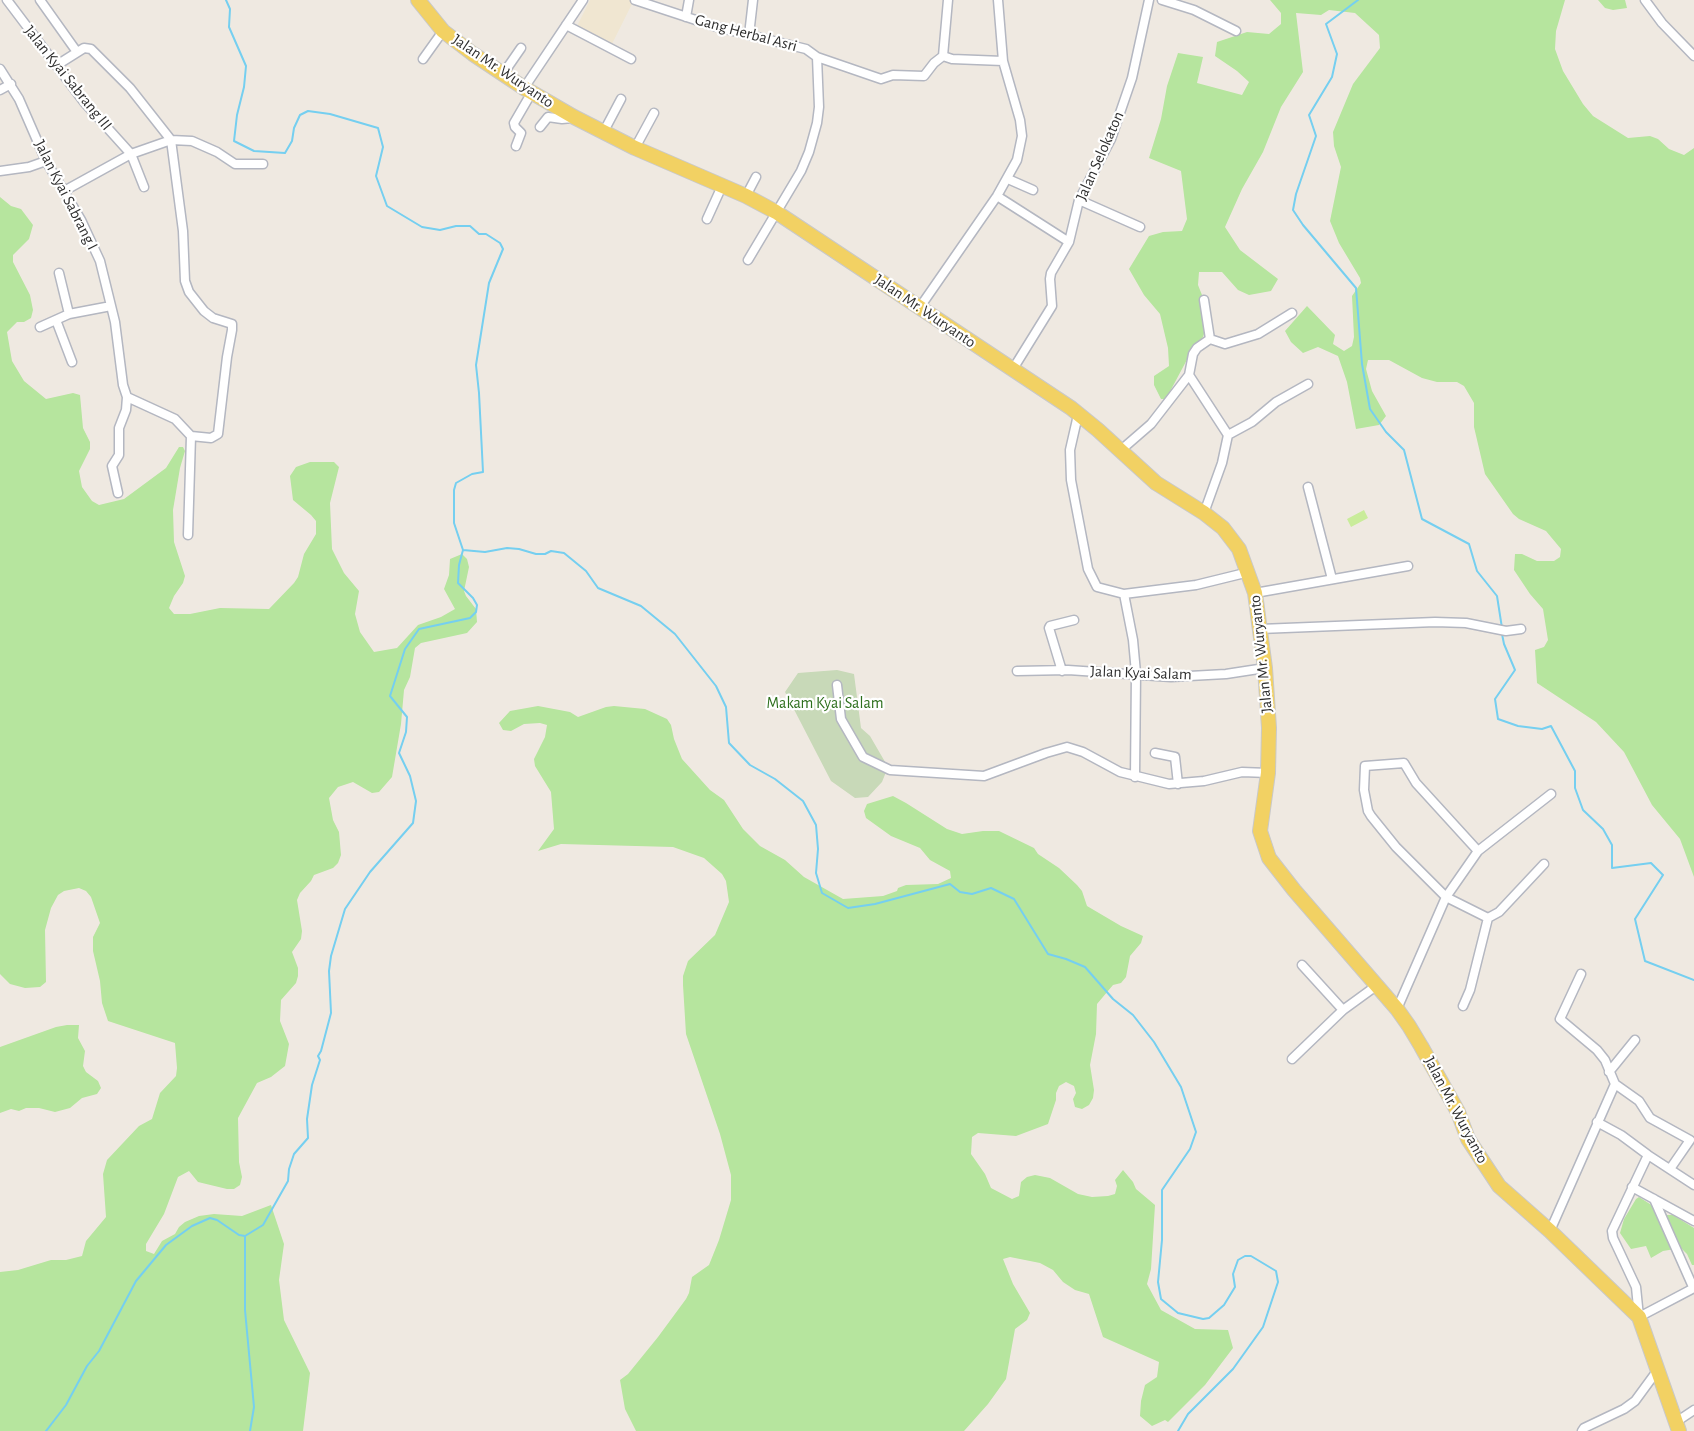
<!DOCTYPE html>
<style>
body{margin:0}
canvas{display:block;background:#efe9e1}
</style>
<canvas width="1694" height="1431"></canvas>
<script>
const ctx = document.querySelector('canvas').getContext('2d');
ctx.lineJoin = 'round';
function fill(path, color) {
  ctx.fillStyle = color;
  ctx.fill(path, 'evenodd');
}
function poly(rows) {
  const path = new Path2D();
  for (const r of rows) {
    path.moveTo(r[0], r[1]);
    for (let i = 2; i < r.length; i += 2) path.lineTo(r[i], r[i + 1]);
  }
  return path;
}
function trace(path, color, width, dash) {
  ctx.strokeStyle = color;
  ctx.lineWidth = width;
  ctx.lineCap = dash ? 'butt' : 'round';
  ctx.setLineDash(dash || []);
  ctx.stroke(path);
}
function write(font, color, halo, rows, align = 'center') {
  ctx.font = font + ' "Alegreya Sans",sans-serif';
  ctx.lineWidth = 4.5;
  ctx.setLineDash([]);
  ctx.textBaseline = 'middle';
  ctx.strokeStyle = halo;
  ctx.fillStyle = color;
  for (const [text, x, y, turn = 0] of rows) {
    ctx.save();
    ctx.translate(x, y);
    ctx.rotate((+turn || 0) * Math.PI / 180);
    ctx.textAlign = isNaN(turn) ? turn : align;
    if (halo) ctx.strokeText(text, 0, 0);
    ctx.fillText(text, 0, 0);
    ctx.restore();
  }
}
const education = poly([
 [590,0,630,0,633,2,612,44,577,26]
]);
const green = poly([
 [1270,0,1565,0,1556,31,1555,49,1563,71,1583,104,1593,116,1628,138,1650,136,1658,139,1669,149,1684,155,1694,148,1694,877,1680,839,1652,805,1624,752,1596,722,1537,683,1535,650,1544,647,1548,640,1543,609,1530,594,1514,570,1515,554,1522,554,1537,561,1554,561,1560,557,1561,549,1546,531,1519,519,1513,514,1485,474,1474,427,1474,403,1464,386,1457,382,1437,382,1422,378,1389,360,1368,360,1366,369,1372,391,1386,416,1379,425,1356,429,1347,382,1338,356,1318,347,1303,353,1291,342,1285,331,1307,306,1335,335,1333,344,1344,351,1352,346,1354,337,1352,296,1361,283,1360,278,1339,243,1330,221,1341,167,1334,146,1333,132,1353,84,1380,48,1379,35,1355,13,1329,10,1321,15,1296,13,1303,72,1281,107,1263,152,1242,189,1225,227,1240,250,1278,279,1271,291,1249,295,1238,290,1222,272,1199,272,1198,285,1210,315,1203,337,1190,354,1166,399,1161,399,1154,385,1154,376,1169,366,1168,348,1160,314,1144,295,1129,269,1149,236,1163,232,1182,231,1187,219,1181,171,1149,158,1161,119,1167,86,1178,53,1203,57,1197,83,1242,95,1249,82,1237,71,1215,56,1217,42,1247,32,1269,34,1281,24,1281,13],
 [1598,0,1625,0,1627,8,1613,10,1605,8],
 [0,197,11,206,21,209,33,225,29,239,13,255,13,262,30,295,33,310,31,318,24,322,17,322,7,332,12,361,24,381,46,399,73,393,80,395,83,428,90,442,90,449,79,471,82,487,92,501,99,505,124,499,166,468,179,447,183,447,185,451,180,468,173,510,174,542,185,576,183,583,174,596,169,608,174,614,190,614,220,608,269,609,294,583,298,577,304,554,316,534,316,521,311,515,293,500,290,476,296,467,310,462,334,462,339,467,330,503,332,549,344,573,359,591,355,614,360,632,374,652,397,648,418,625,441,617,455,609,444,589,449,575,450,559,462,554,467,559,469,567,464,591,466,596,476,609,477,622,467,633,421,643,415,648,410,677,404,690,401,724,392,777,379,792,372,793,353,782,338,787,329,798,333,820,339,832,341,855,338,863,333,868,314,875,311,881,300,893,297,900,302,931,301,939,292,952,298,968,298,976,296,983,281,1000,280,1021,289,1044,285,1066,271,1077,257,1083,238,1118,239,1162,242,1177,240,1185,234,1189,227,1189,198,1182,189,1171,178,1177,164,1214,146,1244,146,1251,154,1254,162,1241,175,1234,179,1227,185,1222,199,1216,214,1214,242,1216,271,1205,284,1244,279,1280,284,1320,310,1373,303,1431,0,1431,0,1272,18,1270,51,1260,66,1260,82,1256,86,1241,106,1217,103,1174,107,1160,139,1126,152,1119,160,1093,176,1076,177,1068,175,1043,108,1021,102,1003,100,981,93,951,93,937,100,923,91,897,86,891,79,888,64,891,58,895,51,908,45,930,46,982,40,987,25,988,10,984,0,974],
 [538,706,570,712,578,717,606,707,614,706,645,709,667,719,671,725,674,739,682,759,710,790,724,800,743,829,760,846,785,860,804,877,843,899,883,896,897,891,898,888,906,885,938,884,951,878,950,871,930,860,920,848,891,836,866,818,864,811,867,804,893,796,906,803,947,829,962,834,983,831,999,831,1034,848,1038,854,1059,868,1077,885,1082,891,1087,906,1121,926,1143,936,1141,943,1130,956,1126,977,1121,983,1113,985,1097,1004,1096,1034,1090,1065,1094,1090,1093,1098,1089,1105,1082,1109,1075,1107,1073,1099,1076,1093,1074,1086,1066,1082,1059,1086,1056,1093,1056,1100,1048,1124,1016,1136,978,1133,972,1137,971,1154,985,1174,991,1188,1012,1199,1019,1196,1021,1182,1027,1177,1035,1175,1050,1178,1078,1194,1092,1197,1108,1196,1115,1194,1117,1186,1115,1180,1123,1170,1133,1182,1136,1189,1155,1205,1151,1269,1147,1284,1161,1310,1195,1329,1228,1330,1233,1348,1205,1385,1168,1422,1165,1420,1152,1426,1140,1416,1141,1401,1145,1385,1157,1377,1159,1362,1103,1337,1089,1294,1075,1290,1063,1282,1053,1270,1040,1263,1010,1257,1003,1259,1013,1284,1030,1313,1027,1320,1015,1329,1006,1379,988,1404,964,1431,636,1431,625,1409,620,1380,628,1374,658,1337,686,1299,689,1293,692,1277,709,1265,719,1240,731,1200,731,1175,720,1134,686,1034,683,985,683,976,688,961,715,935,729,902,726,881,722,874,704,858,673,847,561,844,538,851,554,829,551,792,535,766,534,759,545,737,547,725,540,723,524,724,511,731,503,730,499,723,510,711],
 [67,1025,79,1025,78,1038,85,1051,83,1066,86,1072,98,1081,101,1088,97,1094,82,1098,70,1108,55,1112,39,1108,26,1108,19,1111,11,1109,0,1113,0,1047,56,1027],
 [1639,1197,1667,1215,1673,1215,1694,1228,1694,1265,1692,1265,1687,1254,1681,1248,1663,1251,1651,1258,1646,1246,1631,1249,1620,1233,1624,1219,1636,1199]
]);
const cemetery = poly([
 [837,670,854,674,861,728,870,736,888,767,882,782,868,797,855,798,831,781,785,692,798,673]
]);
const pitch = poly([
 [1364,510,1368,518,1351,527,1347,519]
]);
const stream = poly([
 [226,0,230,9,229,27,246,66,244,87,237,115,234,141,254,151,285,153,292,141,294,128,300,115,308,111,330,114,378,128,383,147,376,176,387,206,422,227,440,230,456,226,470,226,479,234,486,234,500,243,503,249,489,283,476,365,479,393,483,472,472,474,456,483,454,490,454,523,463,550,485,552,507,548,519,549,536,554,545,554,551,551,564,553,586,571,598,588,641,606,675,634,716,686,726,707,729,743,750,765,775,779,803,801,816,825,818,849,816,873,822,893,848,908,875,904,950,884,960,892,972,894,991,888,1014,899,1048,954,1066,959,1085,967,1113,999,1133,1015,1154,1042,1181,1087,1196,1132,1190,1149,1162,1190,1162,1240,1158,1282,1161,1299,1178,1313,1203,1319,1209,1318,1224,1305,1235,1287,1233,1274,1238,1260,1245,1256,1251,1256,1276,1271,1278,1282,1263,1327,1233,1369,1188,1414,1178,1431],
 [1358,0,1326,24,1337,54,1332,77,1309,115,1316,136,1296,194,1293,210,1303,225,1356,288,1362,364,1370,409,1386,432,1404,450,1422,519,1469,544,1477,571,1497,596,1502,628],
 [1502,634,1504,644,1515,670,1495,699,1498,719,1518,726,1542,729,1551,726,1575,771,1575,788,1583,810,1603,829,1612,845,1612,868,1651,863,1663,875,1635,919,1645,961,1694,980],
 [245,1236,263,1225,288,1181,289,1169,294,1154,308,1138,307,1119,312,1085,320,1060,318,1056,321,1051,331,1013,329,971,331,956,345,909,370,872,413,823,416,801,410,776,399,753,406,732,407,717,390,696,405,649,419,629,470,618,476,612,477,605,473,598,458,583,459,565,463,550],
 [245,1236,245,1310,254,1407,250,1431],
 [46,1431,66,1405,87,1366,99,1351,136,1281,166,1245,192,1226,210,1218,217,1220,239,1235,245,1236]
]);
const street = poly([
 [7,0,84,102,131,154,144,187],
 [40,0,77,52],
 [635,0,717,27,806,49,817,57,819,107,817,123,809,152,801,171,748,260],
 [948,0,943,56,952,59,1003,61],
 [1162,0,1194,10,1236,31],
 [1645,0,1662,23,1694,56],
 [686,17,689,0],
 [566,25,631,59],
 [749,35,753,0],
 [817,57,881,79,893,75,924,76,934,63,943,56],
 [423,59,443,31],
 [57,65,84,48,91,49,130,88,171,140],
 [0,69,19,99,46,161,81,220,100,261,115,322,123,385,127,397,126,410,119,428,119,455,112,466,118,493],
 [503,74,521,48],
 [524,88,583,0],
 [0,90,11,84],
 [540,127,548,117,562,119,573,118],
 [603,133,621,99],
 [171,140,183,231,185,281,189,292,204,311,213,318,232,324,232,330,227,357,218,434,211,438,191,436],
 [516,146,521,133,515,127,514,123,532,92],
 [635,148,654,113],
 [0,171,29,167,46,161],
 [1008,179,1033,190],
 [64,191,131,154,171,140,192,141,217,152,235,164,263,164],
 [746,196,756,177],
 [997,196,1069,242],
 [1079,200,1140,227],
 [707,219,722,186],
 [59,273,69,314],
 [1204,300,1210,339,1197,348,1193,354,1189,375,1228,435,1222,463,1204,513],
 [920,307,997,196,1017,160,1022,136,1020,120,1003,61,998,0],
 [56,320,72,362],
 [40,327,69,314,111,306],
 [1210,339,1225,344,1258,334,1292,313],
 [1013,369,1052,306,1050,279,1051,273,1069,242,1079,200,1111,139,1132,78,1149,0],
 [127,397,175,419,191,436,188,535],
 [1078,415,1070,450,1071,480,1088,569,1097,587,1124,594,1133,640,1136,673,1135,777],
 [1228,435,1252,422,1276,402,1308,384],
 [1121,450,1151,424,1189,375],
 [1308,487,1332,579],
 [1255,593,1408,566],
 [1124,594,1196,585,1249,572],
 [1260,629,1435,622,1466,623,1506,631,1521,629],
 [1017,671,1068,670,1171,677,1226,674,1265,668],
 [1062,671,1049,628,1050,626,1074,620],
 [837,685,841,719,863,757,890,770,984,776,1046,753,1067,747,1083,752,1120,772,1169,784,1204,781,1242,772,1268,773],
 [1155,753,1175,757,1178,784],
 [1478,851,1416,783,1404,763,1365,766,1364,790,1368,811,1371,816,1396,847,1446,897,1488,918],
 [1302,965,1343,1010],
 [1463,1006,1470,990,1488,918,1499,912,1544,864],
 [1397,1009,1446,897,1478,851,1551,794],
 [1292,1059,1343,1010,1376,986],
 [1609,1072,1635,1040],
 [1615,1084,1639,1101,1650,1118,1690,1140,1670,1169],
 [1597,1122,1621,1135,1648,1155,1694,1185],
 [1648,1155,1612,1231,1613,1238,1636,1287,1639,1317,1692,1289,1693,1287,1654,1199],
 [1632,1187,1694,1221],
 [1550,1231,1615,1084,1605,1060,1597,1050,1560,1019,1581,974],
 [1676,1422,1694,1410],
 [1582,1431,1584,1428,1624,1409,1635,1401,1657,1371]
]);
const primary = poly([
 [418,0,443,31,473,54,524,88,574,117,635,148,746,196,776,212,1071,408,1098,430,1156,483,1204,513,1223,528,1239,549,1255,593,1265,668,1269,728,1268,773,1260,831,1269,858,1294,890,1397,1009,1409,1026,1421,1046,1458,1112,1468,1139,1499,1186,1550,1231,1639,1317,1679,1431]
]);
const streetNames = [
 ["Gang Herbal Asri",746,33,15],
 ["Jalan Mr. Wuryanto",503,71,34],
 ["Jalan Kyai Sabrang III",68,78,51],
 ["Jalan Selokaton",1100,156,-66],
 ["Jalan Kyai Sabrang I",66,195,63],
 ["Jalan Mr. Wuryanto",925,311,34],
 ["Jalan Mr. Wuryanto",1261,654,-96],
 ["Jalan Kyai Salam",1141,673,2],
 ["Jalan Mr. Wuryanto",1456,1110,62]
];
const parkNames = [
 ["Makam Kyai Salam",825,703]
];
fill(education, '#f0e6d1');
fill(green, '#b6e59e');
fill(cemetery, '#c8d9b8');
fill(pitch, '#c9ec9a');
trace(stream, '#75cff0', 2);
trace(street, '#b4b7c1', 11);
trace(primary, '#c9c9c9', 16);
trace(street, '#fff', 8);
trace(primary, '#f2d163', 14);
write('16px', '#2e2e2e', '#fff', streetNames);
write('16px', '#2c6e1b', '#fff', parkNames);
</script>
